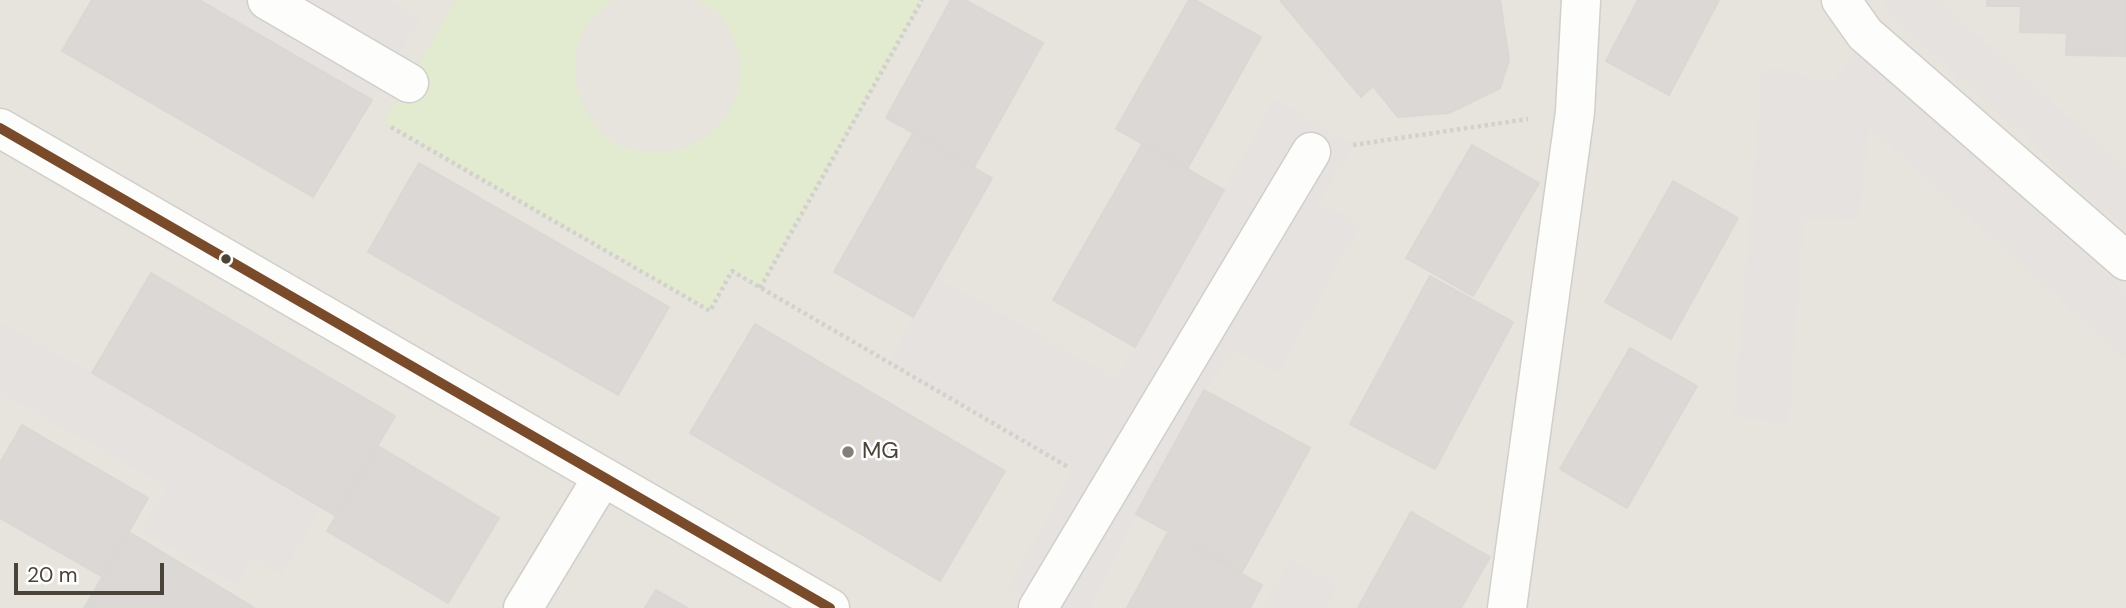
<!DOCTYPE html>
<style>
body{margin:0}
#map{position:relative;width:2126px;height:608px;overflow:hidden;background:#f3f1ee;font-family:"DM Sans",sans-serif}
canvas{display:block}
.scale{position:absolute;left:14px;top:563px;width:150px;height:32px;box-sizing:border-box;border:4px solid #49433a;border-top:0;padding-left:9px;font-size:21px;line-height:24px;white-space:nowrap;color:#49433a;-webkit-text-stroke:5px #fff;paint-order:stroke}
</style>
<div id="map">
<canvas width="2126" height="608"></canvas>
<div class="scale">20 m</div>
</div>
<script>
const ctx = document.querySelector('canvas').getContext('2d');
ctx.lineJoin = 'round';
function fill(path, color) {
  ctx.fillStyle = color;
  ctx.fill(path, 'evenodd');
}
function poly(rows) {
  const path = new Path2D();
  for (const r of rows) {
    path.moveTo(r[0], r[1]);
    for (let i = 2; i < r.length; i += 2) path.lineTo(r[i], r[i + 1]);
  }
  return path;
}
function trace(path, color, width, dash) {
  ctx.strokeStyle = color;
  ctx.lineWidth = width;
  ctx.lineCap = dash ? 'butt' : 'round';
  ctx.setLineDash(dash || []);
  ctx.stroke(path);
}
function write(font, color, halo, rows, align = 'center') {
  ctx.font = font + ' "DM Sans",sans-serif';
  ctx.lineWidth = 5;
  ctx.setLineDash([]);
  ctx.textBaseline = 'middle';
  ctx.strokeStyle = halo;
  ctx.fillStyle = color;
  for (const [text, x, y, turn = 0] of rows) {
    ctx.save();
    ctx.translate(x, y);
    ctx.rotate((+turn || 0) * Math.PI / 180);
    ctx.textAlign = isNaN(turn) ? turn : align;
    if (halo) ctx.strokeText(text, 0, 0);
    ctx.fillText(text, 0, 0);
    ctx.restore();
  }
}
const residential = poly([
 [0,0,2126,0,2126,608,0,608]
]);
const green = poly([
 [456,0,612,0,593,17,581,35,575,58,575,83,583,106,596,127,614,144,638,151,662,153,686,148,709,135,726,116,736,97,740,78,739,56,732,34,719,13,697,0,922,0,760,288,732,271,710,311,384,123]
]);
const parking = poly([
 [199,0,387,0,419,18,372,100],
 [1889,0,1938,0,2126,169,2126,227,1883,8],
 [1857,52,2126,294,2126,358,1869,127,1858,221,1804,218,1788,424,1734,416,1763,65,1832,84],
 [1275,100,1353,143,1320,202,1360,225,1277,373,1234,350,1204,390,1136,514,1089,608,1046,608,1009,588,1073,470,889,362,936,277,1117,379],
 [0,322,322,503,282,574,252,556,236,585,142,531,167,487,0,392],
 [1290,560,1338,587,1326,608,1264,608]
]);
const building = poly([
 [92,0,199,0,372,100,313,197,62,51,92,0],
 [951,0,965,0,1043,43,974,167,886,118,951,0],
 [1189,0,1195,0,1261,37,1187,169,1116,129,1189,0],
 [1280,0,1500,0,1509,60,1500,88,1449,113,1398,117,1373,86,1361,97,1280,0],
 [1638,0,1719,0,1669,95,1606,61,1638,0],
 [1987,0,2126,0,2126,56,2066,55,2067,33,2020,32,2021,6,1987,6,1987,0],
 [913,133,992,178,913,317,834,272,913,133],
 [1143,143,1224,190,1135,347,1053,300,1143,143],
 [1472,145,1539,183,1473,296,1406,258,1472,145],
 [419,163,669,307,618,395,368,252,419,163],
 [1673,181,1738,218,1671,339,1605,302,1673,181],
 [151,273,395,416,336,516,92,373,151,273],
 [1430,276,1513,322,1435,469,1350,424,1430,276],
 [755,324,1005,471,940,581,690,433,755,324],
 [1630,348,1697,386,1627,508,1560,469,1630,348],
 [1204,390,1310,448,1242,572,1136,514,1204,390],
 [22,425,148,498,103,577,0,518,0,463,22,425],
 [378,446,499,518,448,603,327,531,378,446],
 [1411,512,1490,557,1461,608,1358,608,1411,512],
 [129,532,253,607,253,608,84,608,129,532],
 [1167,534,1262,585,1250,608,1127,608,1167,534],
 [656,590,688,608,645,608,656,590]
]);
const path = poly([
 [391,127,710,311,732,271,1068,467],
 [1353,145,1528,119],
 [760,288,922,0]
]);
const minor = poly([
 [267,0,409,83],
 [1841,0,1865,34,2126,261],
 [0,128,830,608],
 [523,608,602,478],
 [1038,608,1311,152],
 [1507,608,1575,112,1581,0]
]);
const bus1 = poly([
 [0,128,830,608]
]);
const markers = [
 [226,259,6,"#49433a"],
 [848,452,7,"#848079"]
];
const poiNames = [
 ["MG",862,452]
];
fill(residential, '#e7e3dd');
fill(green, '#e2ebd0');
fill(parking, '#e5e2df');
fill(building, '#dbd8d5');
trace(building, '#dbd8d4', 2);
trace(minor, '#d1cfcc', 41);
trace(path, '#d3d1cc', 4.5, [3.5, 3.5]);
trace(minor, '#fdfdfc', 38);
trace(bus1, '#7a4b2a', 10);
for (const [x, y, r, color] of markers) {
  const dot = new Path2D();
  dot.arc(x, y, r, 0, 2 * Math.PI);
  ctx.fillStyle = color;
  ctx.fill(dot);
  trace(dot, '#fff', 2.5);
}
write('23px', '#49433a', '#fff', poiNames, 'left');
</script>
